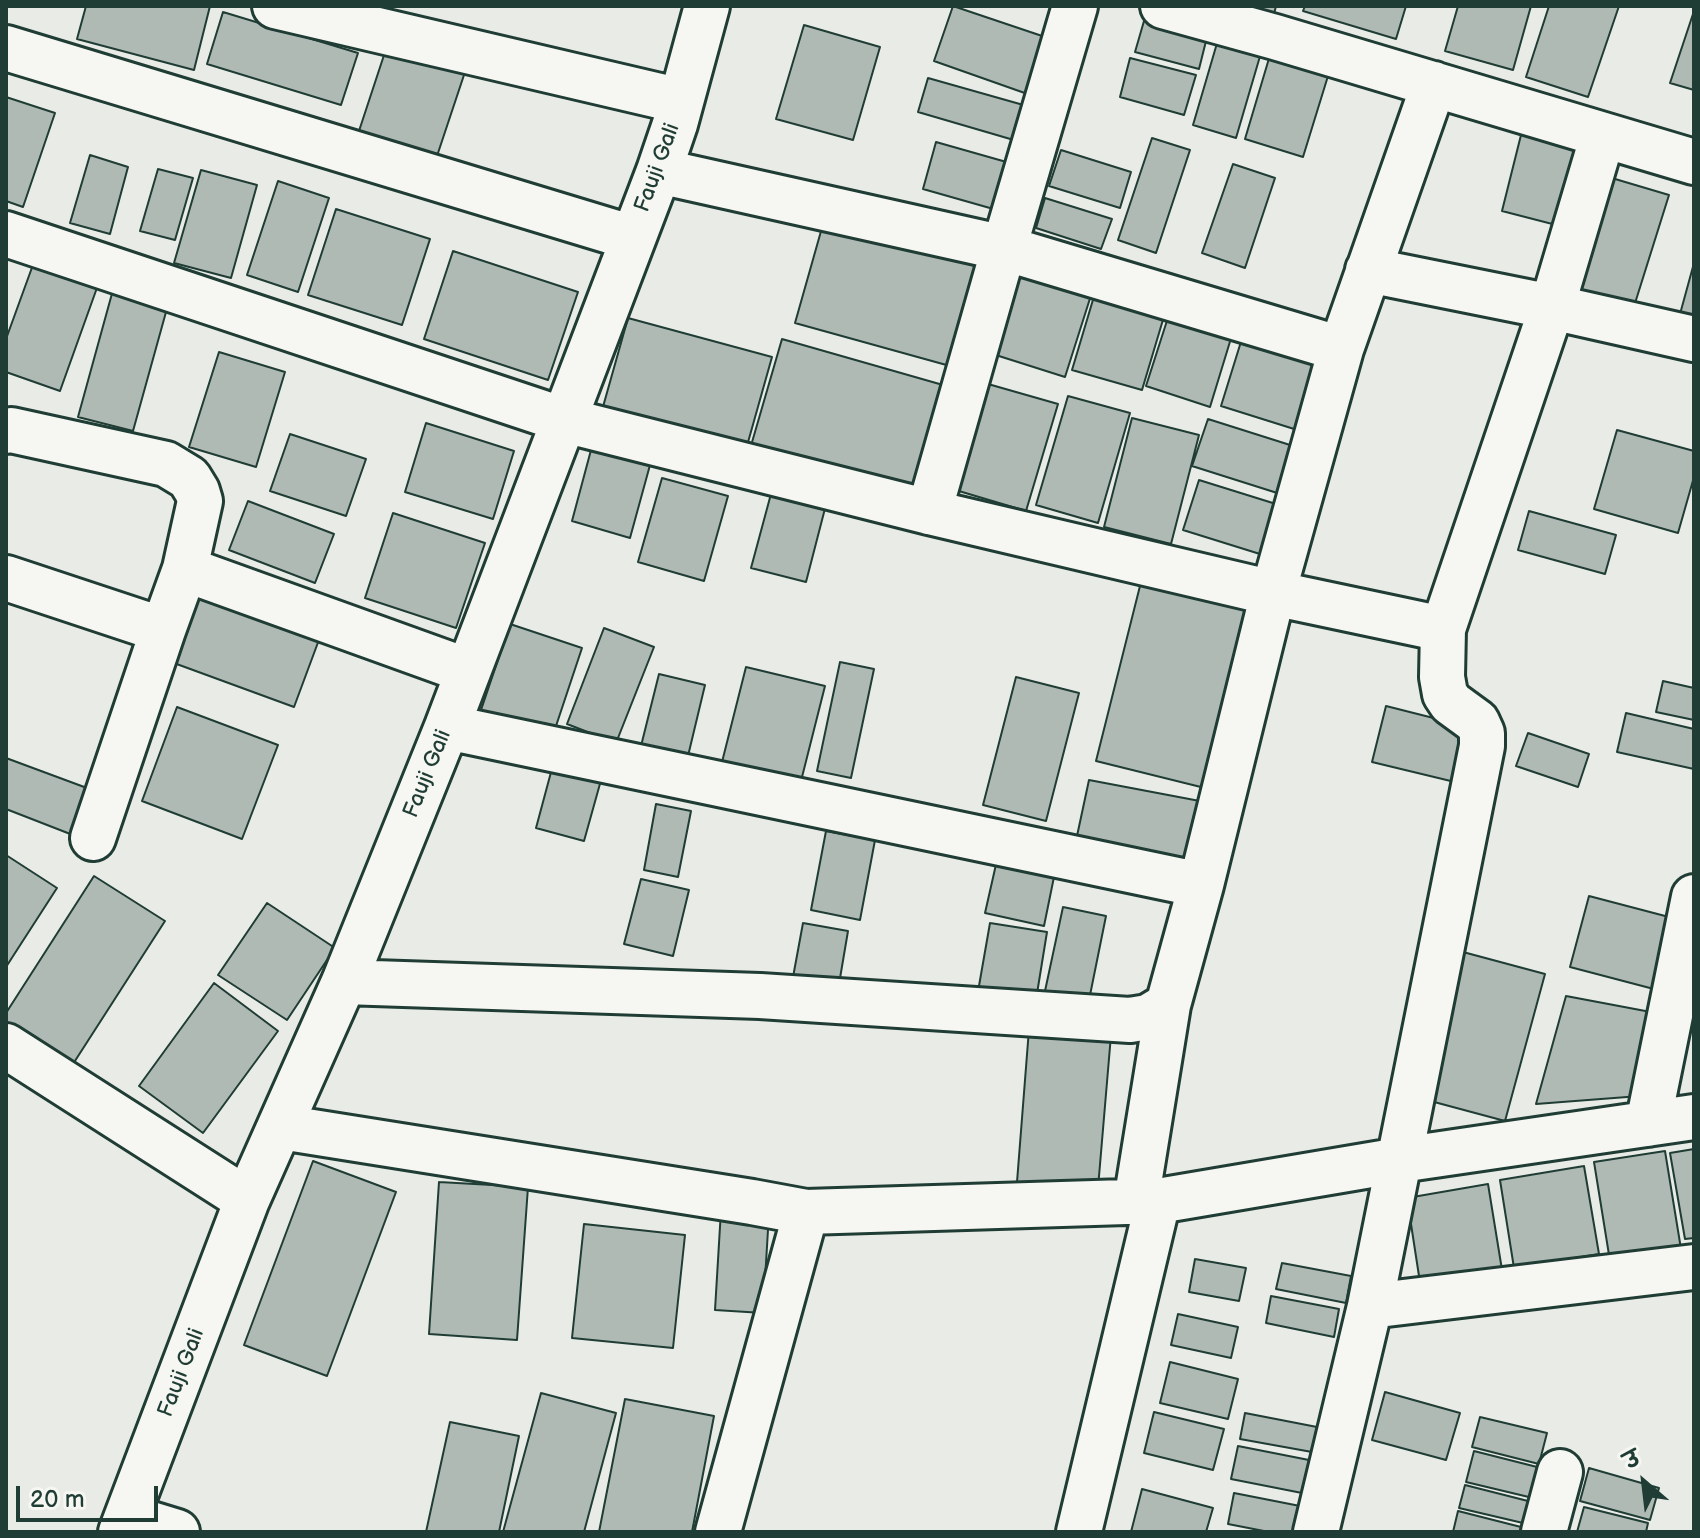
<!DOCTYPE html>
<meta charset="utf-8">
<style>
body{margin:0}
#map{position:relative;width:1700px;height:1538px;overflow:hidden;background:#e9ebe7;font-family:"Balsamiq Sans","Playpen Sans Deva",sans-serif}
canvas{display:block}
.frame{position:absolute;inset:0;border:8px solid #1f3d34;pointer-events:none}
.north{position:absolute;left:1604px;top:1442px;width:80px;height:80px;-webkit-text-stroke:6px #f6f6f2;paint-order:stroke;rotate:332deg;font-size:22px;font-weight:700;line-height:32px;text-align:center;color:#1f3d34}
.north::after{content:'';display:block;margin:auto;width:28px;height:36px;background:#1f3d34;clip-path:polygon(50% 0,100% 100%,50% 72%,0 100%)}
.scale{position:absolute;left:16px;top:1486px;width:142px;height:36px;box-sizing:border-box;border:4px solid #1f3d34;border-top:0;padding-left:10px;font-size:24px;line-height:28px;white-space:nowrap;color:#1f3d34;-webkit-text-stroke:6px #f6f6f2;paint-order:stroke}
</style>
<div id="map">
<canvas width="1700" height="1538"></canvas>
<div class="frame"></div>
<div class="north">उ</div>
<div class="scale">20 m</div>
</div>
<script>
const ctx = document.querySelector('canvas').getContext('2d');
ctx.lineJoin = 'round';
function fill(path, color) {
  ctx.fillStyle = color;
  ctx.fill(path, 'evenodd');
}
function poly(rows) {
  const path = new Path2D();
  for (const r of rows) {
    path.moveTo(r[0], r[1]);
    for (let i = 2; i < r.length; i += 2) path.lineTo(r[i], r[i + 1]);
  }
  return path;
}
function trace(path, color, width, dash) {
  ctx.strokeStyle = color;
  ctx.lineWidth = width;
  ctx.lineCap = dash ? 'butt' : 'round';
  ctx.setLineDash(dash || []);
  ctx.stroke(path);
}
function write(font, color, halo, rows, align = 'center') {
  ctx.font = font + ' "Balsamiq Sans",sans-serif';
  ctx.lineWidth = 8;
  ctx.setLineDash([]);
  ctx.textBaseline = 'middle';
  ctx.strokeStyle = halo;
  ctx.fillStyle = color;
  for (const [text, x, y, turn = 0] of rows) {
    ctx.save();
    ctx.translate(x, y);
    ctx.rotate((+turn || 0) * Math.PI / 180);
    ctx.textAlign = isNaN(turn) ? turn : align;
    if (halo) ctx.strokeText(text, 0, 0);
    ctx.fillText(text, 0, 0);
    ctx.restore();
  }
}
const building = poly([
 [86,6,210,6,194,70,77,39,86,6],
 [953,6,1057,41,1036,97,934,61,953,6],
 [1243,6,1276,6,1274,14,1243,6],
 [1305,6,1406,6,1396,39,1303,11,1305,6],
 [1458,6,1531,6,1513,70,1445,51,1458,6],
 [1549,6,1619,6,1588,97,1526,77,1549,6],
 [1694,11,1694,90,1670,83,1694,11],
 [223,12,358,53,341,105,207,64,223,12],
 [1144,21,1207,37,1199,69,1135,52,1144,21],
 [804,25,880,47,853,140,776,119,804,25],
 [1220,33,1263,46,1236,138,1193,125,1220,33],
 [1273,45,1332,63,1303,157,1245,139,1273,45],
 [387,46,465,72,436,159,358,134,387,46],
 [1130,58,1196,75,1184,115,1120,97,1130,58],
 [928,78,1034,108,1024,143,918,112,928,78],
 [6,97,55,113,23,207,6,201,6,97],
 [1524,123,1587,138,1564,227,1502,211,1524,123],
 [1152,138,1190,150,1156,253,1118,240,1152,138],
 [936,142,1024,167,1011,214,923,189,936,142],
 [1061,150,1131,172,1120,208,1049,186,1061,150],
 [90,155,128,167,110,234,70,223,90,155],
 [1233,164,1275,178,1245,268,1202,253,1233,164],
 [158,169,193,178,175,240,140,231,158,169],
 [201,170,257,185,231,278,174,263,201,170],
 [1605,176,1669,195,1631,316,1567,296,1605,176],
 [278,181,329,198,298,292,247,275,278,181],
 [1045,198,1112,219,1101,249,1036,228,1045,198],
 [336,209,430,239,402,325,308,295,336,209],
 [825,217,980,259,950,366,795,323,825,217],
 [453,251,578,292,548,380,424,339,453,251],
 [34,262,98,285,60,391,6,372,6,339,34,262],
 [1008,262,1093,289,1065,377,980,350,1008,262],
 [1694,263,1694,330,1677,325,1694,263],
 [116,279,171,294,133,431,78,417,116,279],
 [1098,283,1168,303,1142,390,1072,370,1098,283],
 [1173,302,1236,322,1210,407,1146,386,1173,302],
 [628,318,772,357,743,460,599,421,628,318],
 [1244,332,1334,360,1310,434,1221,406,1244,332],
 [782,339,943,385,910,502,748,456,782,339],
 [219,352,285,372,256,467,189,447,219,352],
 [974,380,1058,404,1026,511,942,486,974,380],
 [1068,396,1130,413,1098,523,1036,505,1068,396],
 [1132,418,1199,435,1171,544,1104,527,1132,418],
 [1208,419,1309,451,1293,498,1192,466,1208,419],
 [426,423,514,451,493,519,405,492,426,423],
 [1617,430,1694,451,1694,477,1678,533,1594,509,1617,430],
 [290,434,366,459,346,516,270,491,290,434],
 [591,450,650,465,630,538,572,521,591,450],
 [662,478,728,496,704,581,638,562,662,478],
 [775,479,829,493,806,582,751,568,775,479],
 [1199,480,1292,509,1276,559,1183,530,1199,480],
 [248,501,334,534,315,583,229,550,248,501],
 [1529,511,1616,535,1605,574,1518,550,1529,511],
 [393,513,485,543,456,628,365,598,393,513],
 [1143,574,1268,604,1221,792,1096,761,1143,574],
 [191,582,323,629,294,707,163,659,191,582],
 [510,624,582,648,551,741,479,716,510,624],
 [604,628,654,647,616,743,567,724,604,628],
 [840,662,874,669,851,778,817,771,840,662],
 [746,667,825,686,800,785,721,766,746,667],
 [659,674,705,685,688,756,641,746,659,674],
 [1016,677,1079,693,1046,821,983,805,1016,677],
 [1663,681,1694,688,1694,720,1656,712,1663,681],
 [1386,706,1473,728,1459,783,1372,762,1386,706],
 [177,707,278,745,242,839,142,801,177,707],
 [1626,713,1694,729,1694,769,1617,752,1626,713],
 [1528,733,1589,754,1578,787,1516,766,1528,733],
 [6,758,95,791,78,837,6,809,6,758],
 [554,761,603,773,584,841,536,828,554,761],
 [1089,780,1205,802,1190,873,1074,850,1089,780],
 [656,804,691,811,678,877,644,870,656,804],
 [826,831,875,840,860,920,811,910,826,831],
 [6,855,57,888,6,967,6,855],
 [997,860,1055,872,1044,926,985,913,997,860],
 [94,876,165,921,73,1064,6,1021,6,1013,94,876],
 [641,879,689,890,673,956,624,944,641,879],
 [1589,896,1688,922,1669,993,1570,967,1589,896],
 [267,903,335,948,287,1020,218,975,267,903],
 [1063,907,1106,916,1086,1015,1042,1005,1063,907],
 [803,923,848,931,837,996,791,988,803,923],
 [990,923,1047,932,1034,1012,976,1003,990,923],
 [1463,952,1545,974,1505,1121,1423,1099,1463,952],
 [214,983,278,1031,203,1133,139,1086,214,983],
 [1566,996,1656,1013,1640,1096,1536,1104,1566,996],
 [1029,1029,1111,1035,1098,1188,1017,1182,1029,1029],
 [1694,1149,1694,1238,1685,1239,1670,1153,1694,1149],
 [1665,1151,1681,1249,1610,1261,1594,1162,1665,1151],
 [313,1161,396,1192,327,1376,244,1345,313,1161],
 [1584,1166,1599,1254,1514,1268,1500,1180,1584,1166],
 [439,1182,528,1187,517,1340,429,1334,439,1182],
 [1488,1184,1503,1276,1421,1289,1407,1198,1488,1184],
 [721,1210,769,1213,763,1313,715,1310,721,1210],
 [584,1224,685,1235,673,1348,572,1338,584,1224],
 [1195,1259,1246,1268,1239,1301,1189,1292,1195,1259],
 [1282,1263,1351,1276,1346,1303,1276,1289,1282,1263],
 [1271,1296,1339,1309,1334,1337,1266,1323,1271,1296],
 [1178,1314,1238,1327,1231,1358,1171,1345,1178,1314],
 [1170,1362,1238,1379,1228,1419,1160,1403,1170,1362],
 [1385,1392,1460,1413,1446,1460,1372,1440,1385,1392],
 [541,1393,616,1413,584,1532,503,1532,541,1393],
 [625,1399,714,1416,692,1532,599,1532,625,1399],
 [1154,1412,1224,1429,1213,1470,1144,1453,1154,1412],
 [1245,1413,1317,1427,1312,1452,1240,1439,1245,1413],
 [1480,1417,1547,1433,1539,1464,1472,1447,1480,1417],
 [450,1422,519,1436,499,1532,426,1532,450,1422],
 [1238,1446,1309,1460,1302,1493,1231,1479,1238,1446],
 [1474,1451,1541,1468,1533,1498,1466,1482,1474,1451],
 [1589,1468,1659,1488,1650,1520,1580,1501,1589,1468],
 [1465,1485,1528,1501,1523,1523,1459,1508,1465,1485],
 [1142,1489,1213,1508,1206,1532,1131,1532,1142,1489],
 [1234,1493,1300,1506,1295,1532,1269,1532,1228,1524,1234,1493],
 [1584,1507,1648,1523,1646,1532,1577,1532,1584,1507],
 [1458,1511,1521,1527,1520,1532,1453,1532,1458,1511]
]);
const minor = poly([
 [275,6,681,101],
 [1163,6,1275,37,1694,162],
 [6,48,633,238],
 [659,171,1004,248,1341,349],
 [6,234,564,420,929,512,1273,593,1443,629],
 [1368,270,1552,307,1694,339],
 [6,431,11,430,166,464,189,478,197,491,200,501,185,569,163,630,93,838],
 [929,512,1004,248,1075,6],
 [185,569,468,671],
 [6,578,163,630],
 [447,727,1201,885],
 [344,982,760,996,1130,1020,1148,1017,1168,1005,1201,885,1273,593,1341,349,1434,84],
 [6,1046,247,1200],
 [1648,1124,1694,897],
 [281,1127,752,1202,806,1212,1158,1201,1400,1160,1694,1117],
 [1136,1202,1168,1005],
 [1370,1306,1694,1267],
 [128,1517,177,1532],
 [121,1532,247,1200,344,982,447,727,659,171,675,124,707,6],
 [718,1532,806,1212],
 [1079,1532,1158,1201],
 [1316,1532,1370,1306,1482,746,1482,733,1477,722,1451,703,1445,694,1442,677,1443,629,1552,307,1603,135],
 [1544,1532,1560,1472]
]);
const streetNames = [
 ["Fauji Gali",658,168,-70],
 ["Fauji Gali",428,774,-68],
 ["Fauji Gali",182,1373,-69]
];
fill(building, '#b0bab5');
trace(building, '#1f3d34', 2);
trace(minor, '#1f3d34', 50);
trace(minor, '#f6f6f2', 44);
write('22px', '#1f3d34', '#f6f6f2', streetNames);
</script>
